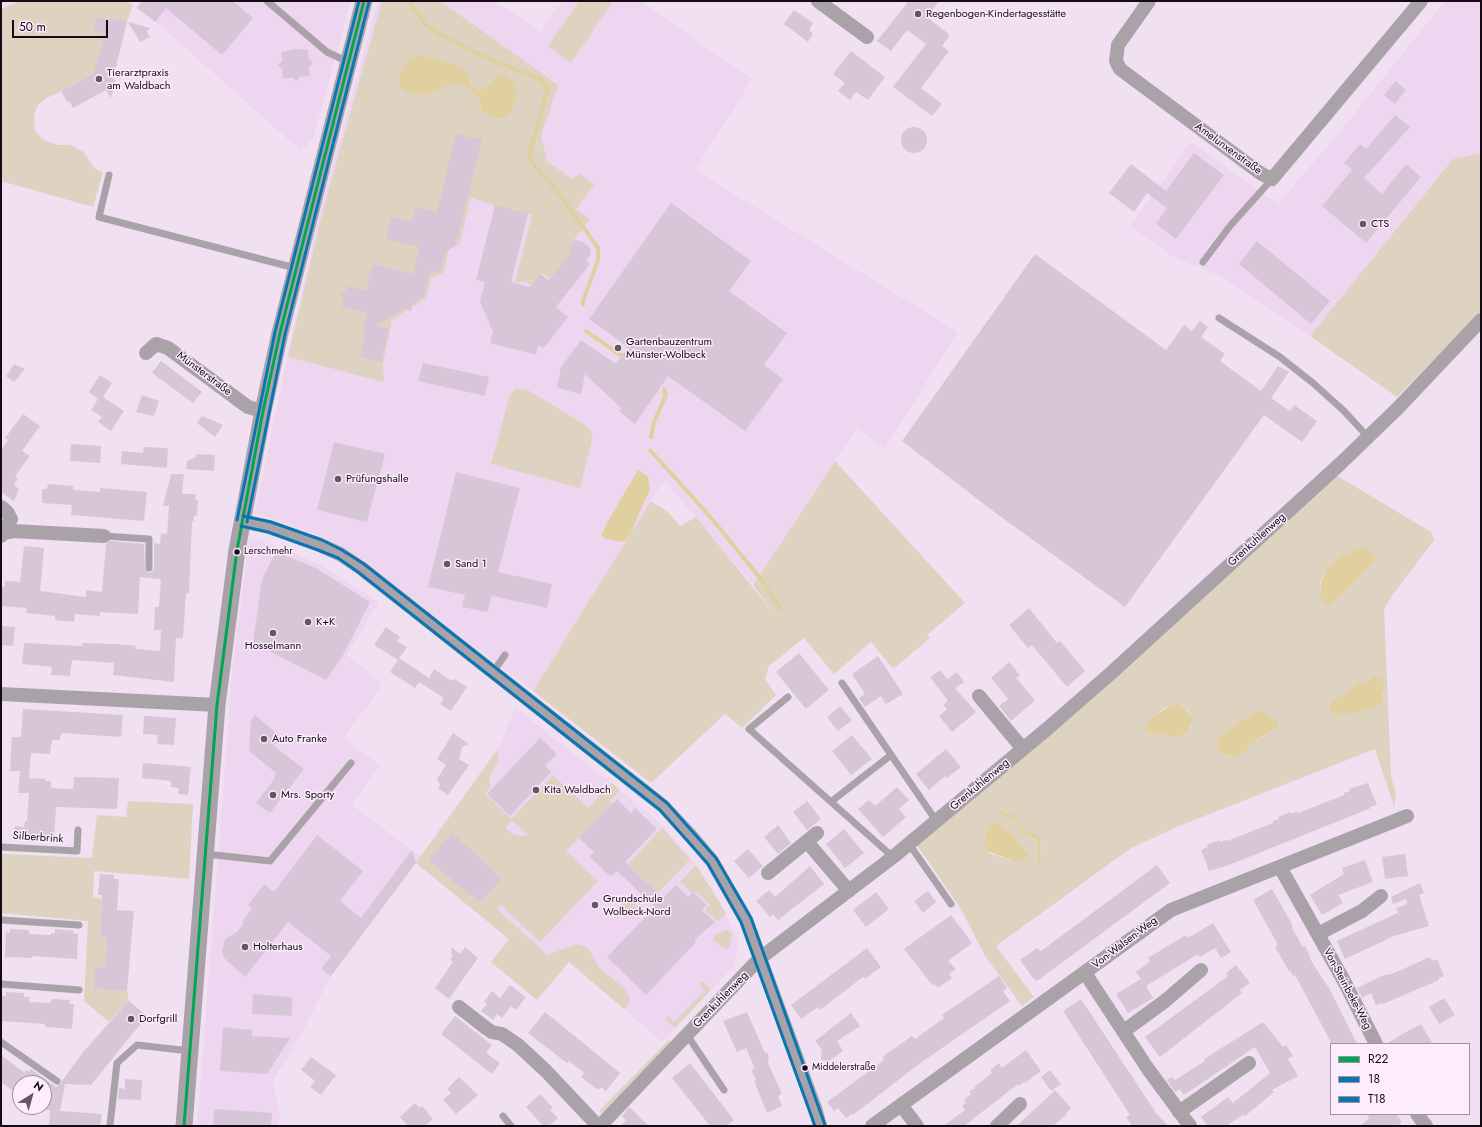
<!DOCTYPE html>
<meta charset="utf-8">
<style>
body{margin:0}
#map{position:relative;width:1482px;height:1127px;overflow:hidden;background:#f0e0f1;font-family:Jost,sans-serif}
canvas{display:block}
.frame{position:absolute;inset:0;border:2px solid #140b14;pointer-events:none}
.legend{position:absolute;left:1330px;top:1043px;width:140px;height:72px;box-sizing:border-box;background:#fcecfd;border:1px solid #9f92a0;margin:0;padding:5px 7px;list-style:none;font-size:12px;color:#140b14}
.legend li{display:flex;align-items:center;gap:8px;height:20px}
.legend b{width:20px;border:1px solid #9f92a0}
.north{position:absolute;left:12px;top:1075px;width:40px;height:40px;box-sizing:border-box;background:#fcecfd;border:1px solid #9f92a0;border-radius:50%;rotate:37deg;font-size:11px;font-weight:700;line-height:16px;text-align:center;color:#140b14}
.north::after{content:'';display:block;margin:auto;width:14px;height:18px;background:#615661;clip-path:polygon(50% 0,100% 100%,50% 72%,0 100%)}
.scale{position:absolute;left:12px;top:20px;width:96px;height:18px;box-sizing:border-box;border:2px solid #140b14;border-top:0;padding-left:5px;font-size:12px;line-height:14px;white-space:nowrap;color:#140b14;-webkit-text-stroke:3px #fcecfd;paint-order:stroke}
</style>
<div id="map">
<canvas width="1482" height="1127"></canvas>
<div class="frame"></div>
<ul class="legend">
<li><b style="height:5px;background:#00a651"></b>R22</li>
<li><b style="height:5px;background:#0776b2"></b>18</li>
<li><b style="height:5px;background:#0776b2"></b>T18</li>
</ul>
<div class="north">N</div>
<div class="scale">50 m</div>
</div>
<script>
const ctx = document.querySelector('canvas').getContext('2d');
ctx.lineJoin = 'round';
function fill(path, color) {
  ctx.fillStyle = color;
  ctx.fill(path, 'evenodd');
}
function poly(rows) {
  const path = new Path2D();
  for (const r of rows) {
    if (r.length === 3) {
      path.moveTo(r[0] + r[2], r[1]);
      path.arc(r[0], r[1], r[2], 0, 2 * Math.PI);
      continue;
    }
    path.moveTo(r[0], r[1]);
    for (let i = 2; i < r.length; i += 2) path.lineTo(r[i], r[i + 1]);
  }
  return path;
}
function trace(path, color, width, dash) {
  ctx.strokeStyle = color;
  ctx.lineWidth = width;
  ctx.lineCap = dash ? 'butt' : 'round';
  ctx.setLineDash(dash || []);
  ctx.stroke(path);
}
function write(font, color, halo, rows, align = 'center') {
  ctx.font = font + ' Jost,sans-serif';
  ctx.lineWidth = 3;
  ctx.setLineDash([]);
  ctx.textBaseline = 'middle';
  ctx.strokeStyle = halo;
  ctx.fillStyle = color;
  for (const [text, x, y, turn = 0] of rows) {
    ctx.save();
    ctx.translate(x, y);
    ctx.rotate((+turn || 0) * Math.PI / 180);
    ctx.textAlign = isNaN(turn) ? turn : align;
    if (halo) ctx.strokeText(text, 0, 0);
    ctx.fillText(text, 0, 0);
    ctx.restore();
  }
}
const built = poly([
 [135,1,351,1,313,139,301,151,164,29,136,7,138,4],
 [378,1,494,1,541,32,562,1,640,1,752,79,695,170,953,329,957,333,884,450,858,427,812,494,753,585,664,480,533,691,406,595,338,546,313,534,255,513,286,363,320,210],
 [1445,1,1481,1,1481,153,1453,159,1310,336,1223,277,1173,257,1130,226,1191,142,1278,204,1341,130],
 [255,539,290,551,324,567,379,602,347,655,383,684,344,738,380,765,352,805,421,857,497,750,516,708,630,798,664,827,691,858,717,897,739,942,734,966,662,1042,569,962,537,1000,491,962,509,939,416,863,329,979,300,1037,272,1082,280,1112,278,1126,197,1126,233,662,249,541]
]);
const green = poly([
 [19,1,126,1,133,5,127,22,111,17,109,20,97,17,93,30,106,34,93,74,47,98,38,105,34,115,35,131,42,139,57,145,71,145,84,152,95,169,103,172,93,207,1,181,1,9],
 [382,1,440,1,558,85,541,136,547,161,572,179,580,174,594,185,576,209,590,219,570,245,573,251,551,279,542,273,533,287,527,282,515,282,532,215,495,206,471,197,459,246,450,244,443,274,431,278,426,298,392,320,383,363,384,382,288,357,323,210],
 [579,1,613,1,571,63,548,46],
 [1481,153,1481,311,1397,397,1310,336,1453,159],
 [516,389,528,390,588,427,593,436,580,488,491,464,510,394],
 [835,461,965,603,927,635,930,638,893,669,871,642,834,674,804,638,769,666,765,679,776,695,742,728,725,714,651,783,533,691,651,501,667,511,680,526,696,517,776,616,753,585],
 [1334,474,1431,532,1434,540,1391,597,1384,610,1391,776,1396,795,1394,806,1375,749,1179,826,1131,848,996,946,1034,997,1022,1006,985,956,961,909,917,845],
 [1357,548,1375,559,1374,562,1332,604,1328,605,1321,598,1320,583,1326,571,1339,557],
 [1382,678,1383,695,1361,712,1350,712,1330,703,1360,682,1364,685],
 [1182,705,1189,712,1192,725,1188,731,1181,736,1160,732,1153,716,1165,708],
 [1258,710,1277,728,1254,742,1229,756,1217,750,1227,730],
 [1000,810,1015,815,1023,829,1040,839,1041,862,1038,863,1037,840,1022,833,1015,820],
 [1013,836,1014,861,988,853],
 [497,750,499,760,489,778,490,788,485,794,511,819,553,775,588,808,612,783,620,790,610,801,612,804,566,851,598,881,540,942,501,905,497,909,547,955,577,944,585,946,591,952,599,968,624,988,629,996,629,1002,624,1009,569,962,537,1000,491,962,509,939,416,863],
 [512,821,529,835,520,836,511,833,505,827],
 [128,801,193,804,189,879,94,871,93,897,102,899,100,937,107,938,105,968,95,967,94,989,127,991,129,1001,109,1022,84,1001,88,921,1,913,1,854,92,858,97,815,126,817],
 [662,828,690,859,658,893,628,864],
 [696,865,726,913,717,921,705,910,710,904,695,891,692,893,680,882],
 [629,909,8],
 [726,930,731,932,732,934,730,946,727,949,715,942,713,939,716,934],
 [702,981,711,990,675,1028,665,1019,668,1016,674,1022,705,990,699,984],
 [669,1040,672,1043,602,1114,599,1111]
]);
const water = poly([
 [423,56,458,66,467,71,471,86,477,90,483,90,498,75,506,76,512,80,516,88,516,98,511,112,505,118,494,118,482,111,479,98,471,90,461,85,452,83,430,94,414,95,402,90,398,79,404,65,411,57],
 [638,470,648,477,650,490,635,522,630,536,623,542,606,539,601,536,608,521],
 [1357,548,1365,548,1370,551,1376,556,1374,562,1332,604,1328,605,1320,598,1321,588,1320,585,1326,571,1339,557],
 [1375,676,1382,678,1384,687,1380,705,1361,712,1336,715,1331,711,1330,703,1341,695,1360,682,1364,685],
 [1176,703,1184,707,1193,720,1188,731,1181,736,1175,736,1145,731,1148,722,1153,716],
 [1258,710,1276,720,1278,724,1277,728,1258,739,1242,753,1234,757,1221,753,1217,750,1216,745,1219,739,1227,730],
 [1000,810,1015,815,1023,829,1037,835,1040,839,1041,862,1038,863,1037,840,1022,833,1015,820,999,813],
 [996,822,1013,836,1028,855,1026,857,1020,862,1014,861,987,851,984,845,990,824]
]);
const stream = poly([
 [409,1,425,24,437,33,486,58,539,79,548,88,529,156,532,162,560,195,598,248,598,260,583,301,583,305],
 [586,331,626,359],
 [651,437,654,422,666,395,664,389],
 [650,450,713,520,763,582,781,609]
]);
const building = poly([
 [143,1,233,1,253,18,222,55,166,8,155,22,137,8],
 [909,1,939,1,927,17,950,35,942,46,949,51,921,88,942,104,932,116,893,87,926,44,907,30,891,51,877,41],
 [794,10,813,23,809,30,813,34,808,42,784,24],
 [97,17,109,20,111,17,127,22,113,79,116,80,111,98,106,90,73,108,69,101,67,102,61,91,93,74,105,34,93,30],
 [128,22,150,28,147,32,150,37,140,42],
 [297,49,308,50,309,59,313,63,309,67,310,76,300,77,297,81,293,78,283,78,282,69,278,65,282,61,281,52],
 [851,51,885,77,868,100,856,92,850,100,838,91,845,83,833,74],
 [1396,81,1406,90,1395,104,1384,95],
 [1395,115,1410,127,1364,178,1382,194,1406,164,1421,177,1366,243,1322,206,1352,170,1344,163,1360,144,1366,149],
 [914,140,13],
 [456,134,482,140,455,246,445,252,439,273,430,271,423,298,413,303,411,311,404,309,375,326,389,329,381,362,360,356,366,331,362,334,367,313,342,307,343,300,340,295,345,292,347,286,367,291,370,278,367,273,372,270,374,264,413,274,420,247,386,239,391,217,412,222,415,207,437,212],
 [1194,153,1224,175,1176,239,1156,224,1167,208,1147,193,1134,212,1109,193,1131,164,1166,191],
 [671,203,751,261,729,291,787,333,764,365,783,379,745,431,668,376,635,424,619,411,621,408,585,374,581,394,557,388,561,367,581,340,616,364,628,347,589,319],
 [495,205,528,214,511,282,530,287,540,274,549,280,572,251,569,245,574,240,581,241,589,247,591,254,586,261,590,264,556,307,568,317,544,348,538,346,536,355,490,343,493,332,480,302,485,282,476,280],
 [1257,241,1330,301,1311,324,1239,264],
 [1035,254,1166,350,1184,325,1192,331,1200,321,1208,327,1201,337,1225,354,1220,361,1261,391,1278,366,1289,372,1271,398,1290,411,1294,405,1317,421,1302,442,1264,415,1125,607,993,511,902,441],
 [161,361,202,392,193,403,152,373],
 [423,363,489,377,485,396,418,381],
 [14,364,25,369,14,382,6,376],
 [100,375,112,383,103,397,124,411,111,431,98,422,102,417,91,410,98,399,89,392],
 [142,395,159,401,154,416,136,412],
 [23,414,40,426,22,451,30,456,15,476,18,478,14,485,19,489,14,501,1,492,1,450,8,440,5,438],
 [202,416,223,425,215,437,197,423],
 [334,442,385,454,367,522,317,510],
 [71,444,101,446,100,463,70,461],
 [144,447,168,448,167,468,121,464,122,451,143,453],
 [196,454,215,455,214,471,186,469,187,461,196,457],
 [456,472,520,488,498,572,552,584,547,608,492,596,487,612,462,607,465,595,428,587],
 [171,474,184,474,182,494,196,494,195,500,198,501,197,516,194,515,194,521,192,521,189,593,186,593,183,638,176,638,174,682,113,675,114,663,72,660,70,676,51,675,52,667,22,664,24,643,82,646,82,643,115,644,136,646,135,649,160,651,161,630,154,630,155,607,159,607,161,579,140,577,138,614,100,612,100,616,75,614,74,622,55,620,55,616,26,613,27,608,1,606,1,587,5,587,5,581,20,582,24,546,44,548,40,591,86,597,86,590,102,592,106,544,110,541,144,544,145,570,149,573,152,572,154,568,154,543,160,544,161,533,167,534,169,506,163,506],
 [48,484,73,486,73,490,100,492,100,488,147,492,144,521,71,515,72,505,42,503,42,489,47,489],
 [276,552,314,567,370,602,343,655,326,680,253,643,262,579],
 [1029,608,1057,643,1060,641,1085,671,1067,687,1032,645,1028,648,1009,625],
 [1,626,15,627,13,646,1,645],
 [386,627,400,637,397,641,407,647,398,660,374,645],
 [799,653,829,690,806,709,776,672],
 [878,656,903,694,886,704,881,696,865,707,859,698,865,694,852,674],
 [399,658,429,678,434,669,452,681,454,679,467,687,451,711,440,704,444,698,419,682,415,688,390,672],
 [1009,662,1020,675,1016,678,1035,700,1011,721,999,706,1008,699,991,678],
 [940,670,947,679,957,672,964,682,955,688,976,712,952,732,939,716,947,709,943,705,948,701,930,677],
 [840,706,852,720,838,731,827,717],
 [23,709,123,715,121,737,61,733,60,740,52,740,50,754,31,753,29,778,46,779,46,781,51,781,51,788,73,789,74,777,119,778,117,809,56,807,54,838,36,836,36,842,14,840,15,826,24,827,25,821,27,821,29,793,18,793,20,771,10,771,12,737,21,737],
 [255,715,281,737,274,746,304,769,270,813,256,803,275,778,274,776,276,773,249,751,251,720],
 [144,716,176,718,174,745,157,744,158,735,143,734],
 [453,733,469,744,462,747,459,759,469,765,448,795,438,788,440,785,437,779,446,765,437,759],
 [852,735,872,759,851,775,832,751],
 [540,738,557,754,545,766,551,772,510,816,487,794],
 [946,749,961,767,947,778,945,776,929,790,916,774],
 [143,763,191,767,188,795,178,794,179,788,171,787,171,781,142,778],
 [1368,783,1377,805,1370,807,1371,808,1229,865,1209,871,1201,850,1208,847,1207,845,1219,840,1220,842,1226,840,1227,841,1273,823,1273,821,1279,819,1278,817,1290,812,1291,814,1297,811,1298,813,1344,795,1344,793,1350,791,1349,789],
 [897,787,909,800,899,809,906,817,883,837,858,809,869,800,875,806],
 [617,799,631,813,635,808,657,829,625,862,663,898,676,885,688,897,693,892,707,905,702,910,715,922,694,940,696,942,646,995,607,957,655,907,617,871,611,877,590,857,594,852,579,838],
 [807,801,821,819,807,830,793,812],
 [778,825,791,843,778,854,764,837],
 [844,829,864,853,845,868,826,844],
 [452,833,493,870,492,871,501,879,480,902,471,894,470,896,429,859],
 [317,835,363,871,340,901,361,918,412,850,416,863,331,976,321,969,331,956,288,922,245,977,224,958,222,952,225,939,237,932,243,924,243,921,252,908,248,905,264,884,274,892],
 [748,849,763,866,749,878,734,861],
 [1405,854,1408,876,1385,879,1382,857],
 [1365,860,1373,882,1338,895,1343,903,1322,915,1310,895,1344,874,1342,868],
 [1157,865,1170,883,1037,981,1033,978,1020,960,1037,948,1041,951],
 [810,866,824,884,778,920,773,914,770,917,756,901,769,890,775,897],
 [100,874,114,875,114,879,119,879,117,910,134,911,127,991,94,989,95,967,105,968,107,938,100,937,102,895,98,895],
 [1420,883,1424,893,1419,895,1429,926,1394,936,1345,959,1337,941,1398,913,1396,908,1407,904,1406,899,1393,904,1391,897],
 [1272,889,1292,924,1293,930,1303,947,1305,946,1311,958,1310,959,1330,990,1357,1044,1332,1044,1295,975,1293,976,1290,970,1289,971,1275,947,1278,945,1253,900],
 [928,891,936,902,923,913,914,901],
 [876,892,889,909,866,927,853,910],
 [951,915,972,943,948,961,956,969,949,974,952,978,938,988,935,984,933,986,904,949],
 [1213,923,1231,952,1221,958,1215,948,1200,957,1198,954,1146,986,1153,998,1128,1013,1116,994,1141,979,1136,972,1150,961,1148,958,1186,935,1188,938],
 [10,929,29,930,29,934,51,935,51,933,55,933,55,929,74,931,73,934,78,934,77,959,32,956,32,958,5,957,6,932,10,933],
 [451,947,460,954,465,947,478,958,449,999,435,988,453,962,450,960,452,957],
 [867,948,881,967,865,979,863,977,820,1010,818,1007,801,1019,791,1005],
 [1430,957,1432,961,1437,959,1444,976,1439,978,1439,980,1383,1004,1382,1003,1376,1005,1371,993,1362,998,1357,988,1384,975,1392,974],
 [1236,965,1250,983,1240,990,1242,993,1160,1057,1145,1037,1228,976,1226,973],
 [999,976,1007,988,1003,991,1010,1001,919,1064,853,1115,852,1114,846,1118,838,1108,834,1111,827,1102,884,1060,882,1057,912,1036,915,1039,944,1018,942,1015],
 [510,985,526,997,516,1010,511,1006,502,1018,497,1014,493,1020,481,1011,487,1004,484,1002,492,991,500,998],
 [6,992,24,993,24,997,30,997,29,1002,51,1003,51,999,70,1000,69,1004,74,1004,72,1029,45,1027,45,1024,1,1021,2,996,6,996],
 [253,994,292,997,292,1016,252,1014],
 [1444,998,1455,1015,1439,1024,1429,1007],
 [1081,999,1156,1113,1168,1126,1132,1126,1126,1117,1130,1115,1063,1011],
 [129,1001,147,1016,91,1085,65,1084,60,1111,102,1114,100,1126,49,1126,50,1110,44,1110,44,1083,20,1083,20,1096,1,1082,1,1055,25,1073,26,1070,29,1072,31,1069,56,1087,59,1085,83,1052],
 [545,1012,620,1073,606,1091,601,1087,598,1090,581,1077,584,1073,569,1061,567,1063,528,1033],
 [747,1012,765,1053,767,1052,769,1058,768,1063,782,1094,778,1096,782,1106,767,1113,754,1081,756,1080,751,1070,755,1069,746,1048,737,1052,723,1021],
 [851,1013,860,1026,837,1041,843,1051,829,1061,821,1060,822,1050,815,1041],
 [455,1016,492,1045,486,1053,500,1063,492,1074,441,1034],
 [1263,1022,1283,1047,1286,1045,1293,1056,1288,1059,1298,1076,1272,1090,1274,1092,1245,1116,1244,1114,1226,1126,1208,1126,1201,1117,1228,1097,1233,1103,1270,1073,1255,1047,1184,1095,1180,1089,1175,1092,1167,1080,1172,1077,1175,1080,1205,1061,1204,1059],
 [1421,1024,1433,1044,1386,1044,1406,1032],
 [223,1027,252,1030,252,1036,290,1038,267,1074,220,1071],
 [1026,1050,1041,1071,1025,1083,1024,1082,1019,1086,1018,1084,964,1126,943,1126,965,1110,962,1106,966,1103,964,1100,971,1094,969,1092,975,1088,974,1087,992,1073,990,1070,999,1063,1002,1068],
 [311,1057,336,1075,321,1095,310,1087,315,1081,301,1070],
 [690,1063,734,1120,726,1126,710,1126,672,1078],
 [1050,1070,1061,1084,1051,1091,1041,1077],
 [459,1077,478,1095,456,1114,443,1100,451,1093,447,1089],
 [125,1079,142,1080,141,1100,118,1099,119,1088,125,1089],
 [1055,1090,1071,1108,1066,1113,1067,1114,1053,1126,1017,1126],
 [540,1094,553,1108,550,1110,558,1118,549,1126,543,1126,526,1107],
 [415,1103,420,1108,422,1106,433,1119,425,1126,408,1126,400,1117],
 [629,1107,649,1126,620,1126,626,1120,622,1116],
 [214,1109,272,1113,271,1126,213,1126],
 [1367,1114,1396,1114,1402,1122,1397,1126,1360,1126,1369,1118]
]);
const service = poly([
 [267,1,327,52,348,62],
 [109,175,99,217,295,268],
 [1203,262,1230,226,1272,179],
 [1219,318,1280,357,1313,383,1344,411,1368,437],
 [104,536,149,539,149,568],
 [493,672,505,655],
 [842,683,937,822],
 [788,697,749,729,893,857],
 [832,801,891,755],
 [909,844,951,904],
 [1,847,77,851,78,830],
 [206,854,270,861,351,763],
 [1,920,79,925],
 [1,984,79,990],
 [687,1035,724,1090],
 [1,1042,57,1081],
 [503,1116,511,1126],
 [110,1125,117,1063,137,1045,190,1051]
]);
const minor = poly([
 [818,1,867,37],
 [1149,1,1118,45,1116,61,1120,69,1260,173,1272,179,1421,1],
 [146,353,156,344,168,348,248,407,263,411],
 [1,507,7,512,11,519,3,533],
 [242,521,269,527,320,545,340,554,361,568,663,806,692,837,712,861,746,920,816,1111,820,1126],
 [1,536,3,533,14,531,104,536],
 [1,694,217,705],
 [979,696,1023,749],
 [808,843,849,891],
 [1280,867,1344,981,1376,1044],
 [768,873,817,833],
 [1318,934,1362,911,1381,896],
 [1085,973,1148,1069,1190,1126],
 [459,1007,486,1028,492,1032,502,1034,518,1045,546,1071,598,1126],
 [1124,1031,1165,1001,1201,970],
 [901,1105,917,1126],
 [1179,1112,1249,1063],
 [1417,1114,1426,1126],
 [600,1126,759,959,893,857,1047,729,1110,674,1340,464,1398,408,1481,320],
 [872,1126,1171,910,1407,816],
 [997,1126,1020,1104]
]);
const tertiary = poly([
 [184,1126,217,705,237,550,263,411,280,333,364,1]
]);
const bus1 = poly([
 [184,1126,217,705,237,550,263,411,280,333,364,1]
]);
const bus2 = poly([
 [247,522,285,334,369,2],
 [241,526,268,532,318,550,338,558,358,572,660,810,708,864,741,922,815,1126]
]);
const bus3 = poly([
 [243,516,271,522,322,540,342,550,364,564,667,803,716,858,751,918,825,1125],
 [237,520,275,332,359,1]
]);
const markers = [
 [918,14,4,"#615661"],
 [99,79,4,"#615661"],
 [1363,224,4,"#615661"],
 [618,348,4,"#615661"],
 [338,479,4,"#615661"],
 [237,552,3.5,"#140b14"],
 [447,564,4,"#615661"],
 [308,622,4,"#615661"],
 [273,633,4,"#615661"],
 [264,739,4,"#615661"],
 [536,790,4,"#615661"],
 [273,795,4,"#615661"],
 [595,905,4,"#615661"],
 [245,947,4,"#615661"],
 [131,1019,4,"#615661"],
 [805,1068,3.5,"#140b14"]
];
const busNames = [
 ["Lerschmehr",244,552],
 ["Middelerstraße",812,1068]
];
const poiNames = [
 ["Regenbogen-Kindertagesstätte",926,14],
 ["Tierarztpraxis",107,73],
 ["am Waldbach",107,86],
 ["CTS",1371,224],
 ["Gartenbauzentrum",626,342],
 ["Münster-Wolbeck",626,355],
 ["Prüfungshalle",346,479],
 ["Sand 1",455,564],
 ["K+K",316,622],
 ["Hosselmann",273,646,"center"],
 ["Auto Franke",272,739],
 ["Kita Waldbach",544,790],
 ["Mrs. Sporty",281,795],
 ["Grundschule",603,899],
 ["Wolbeck-Nord",603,912],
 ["Holterhaus",253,947],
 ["Dorfgrill",139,1019]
];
const streetNames = [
 ["Amelunxenstraße",1228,149,36],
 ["Münsterstraße",204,374,37],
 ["Grenkuhlenweg",1257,540,-42],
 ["Grenkuhlenweg",980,785,-40],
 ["Silberbrink",38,838,4],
 ["Von-Walsen-Weg",1125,943,-37],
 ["Von-Steinbeke-Weg",1347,989,62],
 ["Grenkuhlenweg",721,1000,-46]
];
fill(built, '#efd6f0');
fill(green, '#ded2c0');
fill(water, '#e1d09f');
trace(stream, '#e1d09f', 4);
fill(building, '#d7c6d8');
trace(service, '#a9a3a9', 7);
trace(minor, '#a9a3a9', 14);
trace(tertiary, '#a9a3a9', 17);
trace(bus1, '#00a651', 3);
trace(bus2, '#0776b2', 3);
trace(bus3, '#0776b2', 3);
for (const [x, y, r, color] of markers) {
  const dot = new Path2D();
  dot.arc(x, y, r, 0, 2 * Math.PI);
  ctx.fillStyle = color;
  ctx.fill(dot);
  trace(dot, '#fcecfd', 1.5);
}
write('10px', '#140b14', '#fcecfd', busNames, 'left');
write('11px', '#140b14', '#fcecfd', poiNames, 'left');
write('11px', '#140b14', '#fcecfd', streetNames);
</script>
